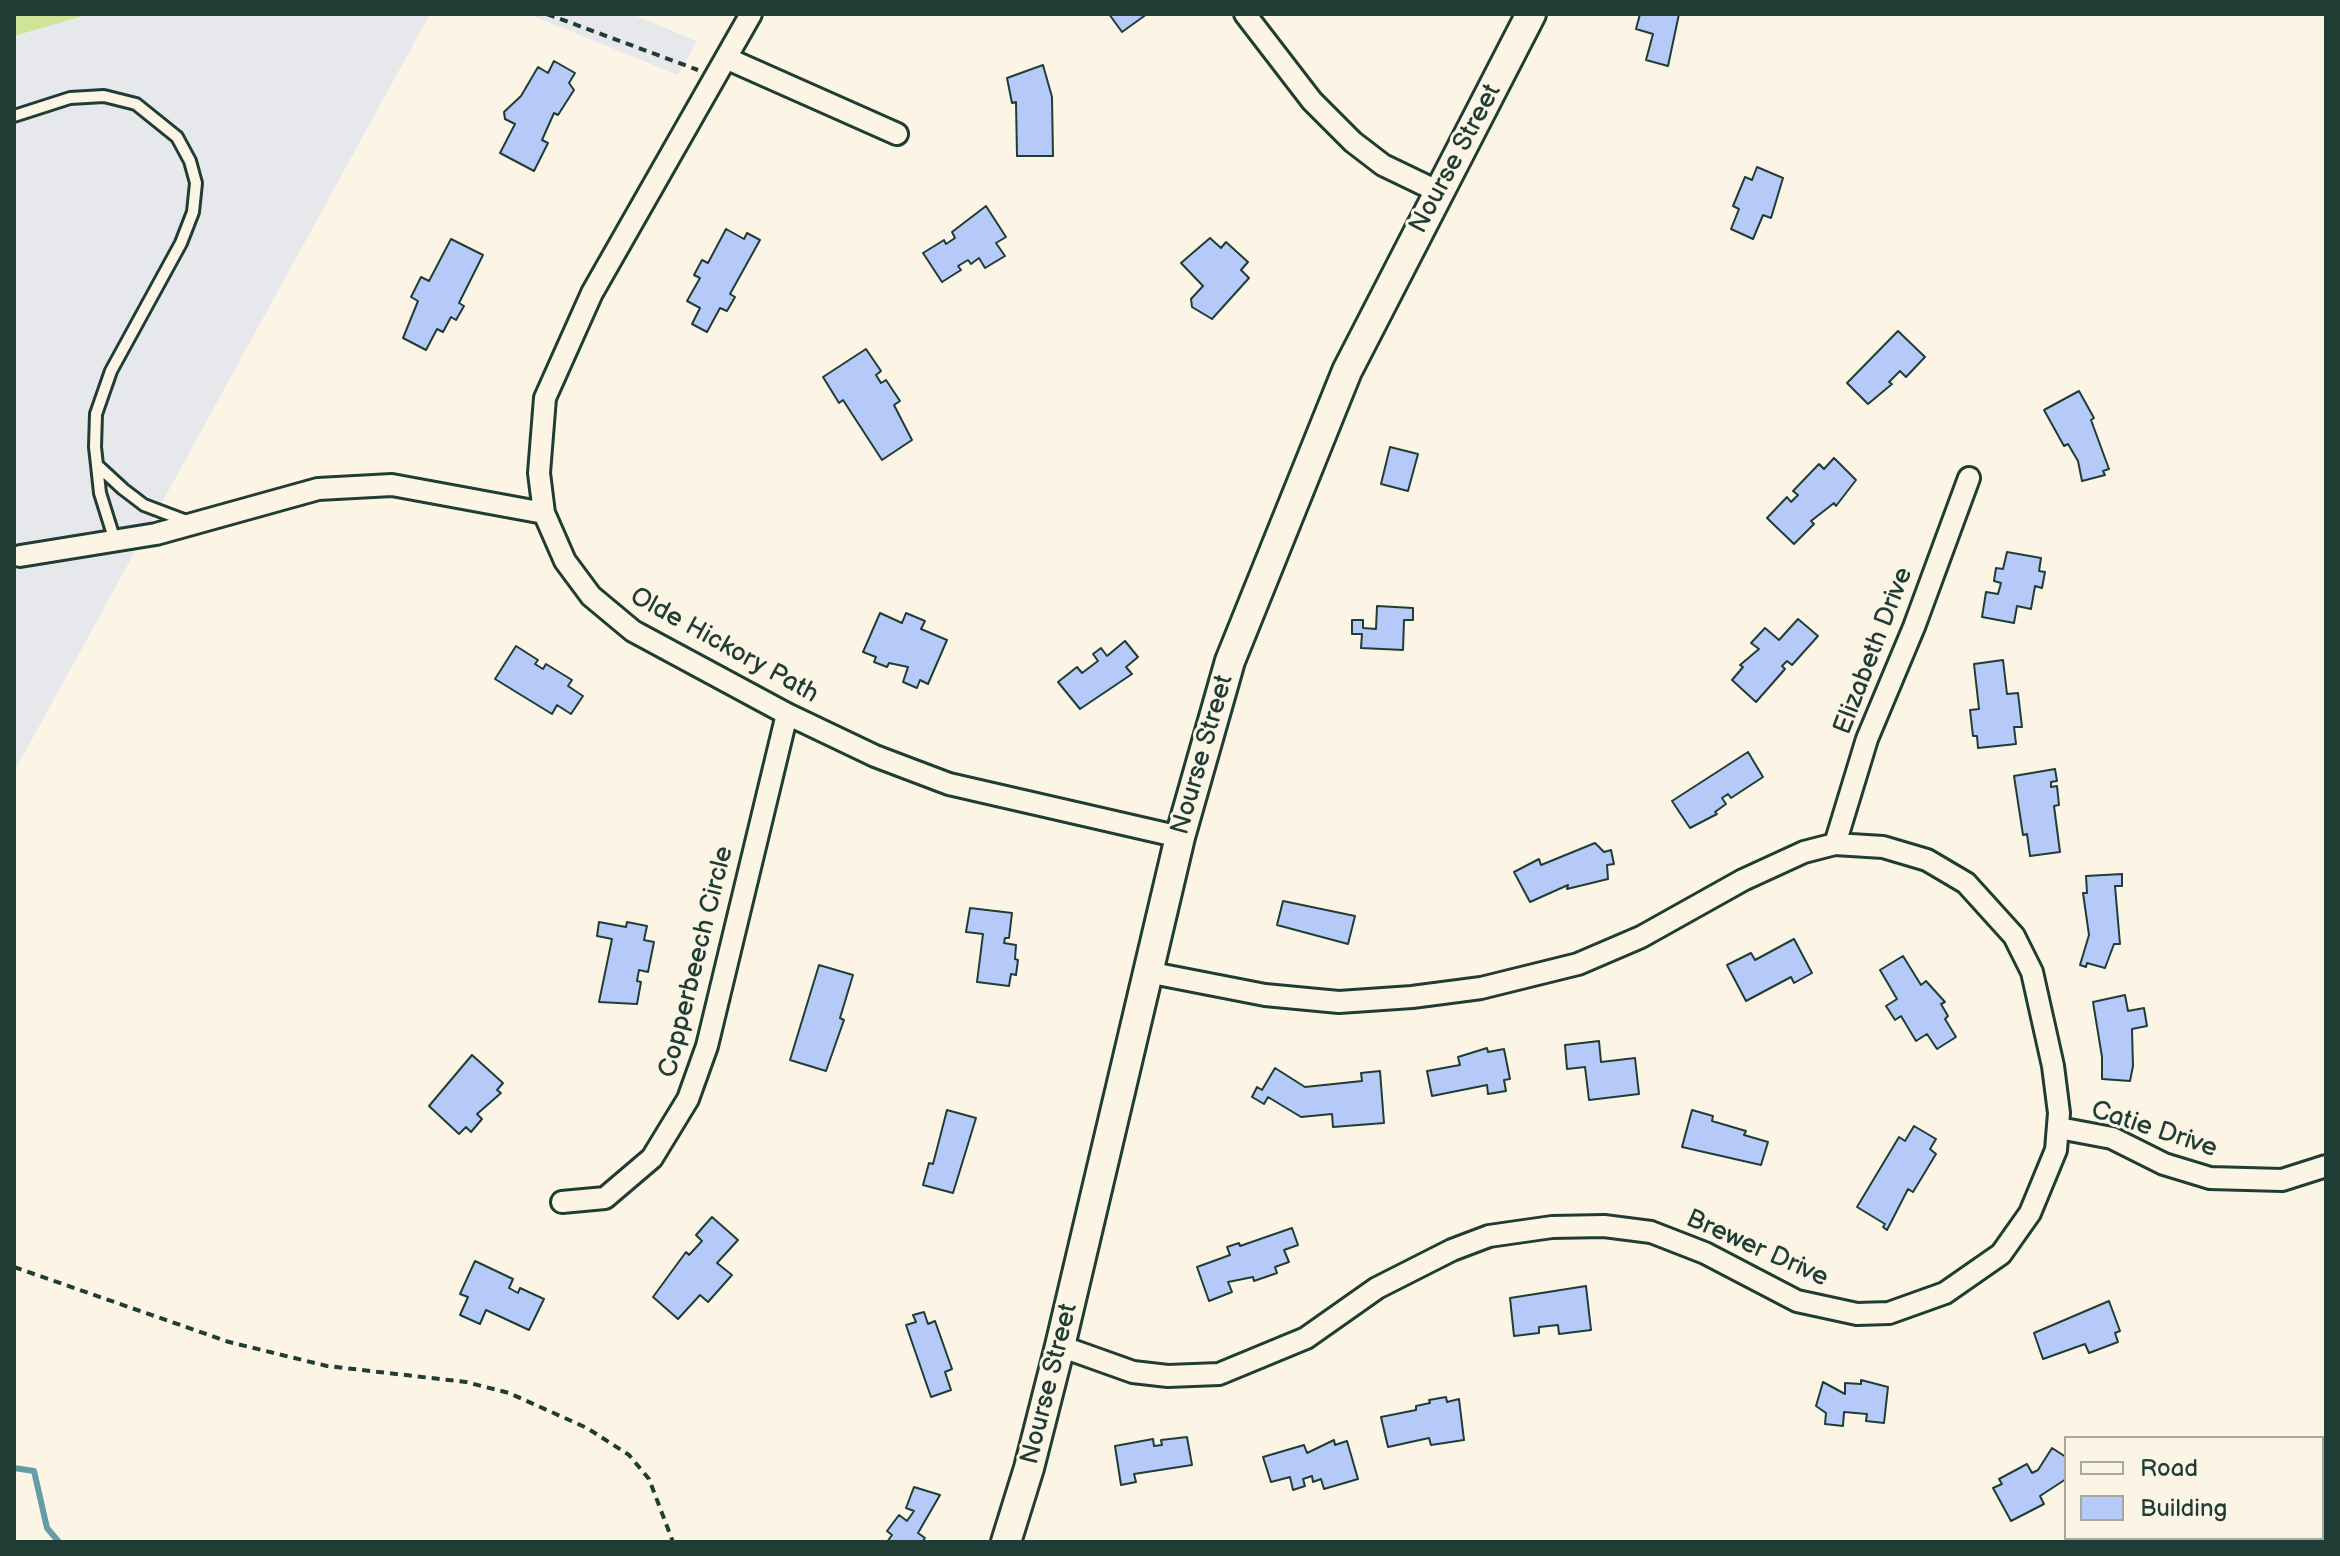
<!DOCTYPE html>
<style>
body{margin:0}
#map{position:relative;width:2340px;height:1556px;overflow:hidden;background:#fcf5e5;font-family:"Balsamiq Sans",sans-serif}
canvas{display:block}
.frame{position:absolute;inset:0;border:16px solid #1f3d34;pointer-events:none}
.legend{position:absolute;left:2064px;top:1436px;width:260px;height:104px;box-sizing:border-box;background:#fcf5e5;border:2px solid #a4ab9e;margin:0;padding:10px 14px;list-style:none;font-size:24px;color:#1f3d34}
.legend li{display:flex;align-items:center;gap:16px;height:40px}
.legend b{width:40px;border:2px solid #a4ab9e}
</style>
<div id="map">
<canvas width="2340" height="1556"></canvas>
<div class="frame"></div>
<ul class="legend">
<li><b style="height:10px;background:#fcf5e5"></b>Road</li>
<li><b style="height:22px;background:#b6caf9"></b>Building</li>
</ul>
</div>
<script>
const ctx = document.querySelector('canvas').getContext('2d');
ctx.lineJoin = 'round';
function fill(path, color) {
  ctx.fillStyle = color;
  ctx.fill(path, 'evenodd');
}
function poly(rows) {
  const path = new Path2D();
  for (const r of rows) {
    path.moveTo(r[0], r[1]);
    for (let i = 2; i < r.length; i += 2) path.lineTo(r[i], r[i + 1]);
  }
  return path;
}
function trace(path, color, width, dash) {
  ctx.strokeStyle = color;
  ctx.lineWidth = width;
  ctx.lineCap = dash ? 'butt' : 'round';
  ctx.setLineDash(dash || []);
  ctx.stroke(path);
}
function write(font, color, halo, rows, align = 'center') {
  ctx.font = font + ' "Balsamiq Sans",sans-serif';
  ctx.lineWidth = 6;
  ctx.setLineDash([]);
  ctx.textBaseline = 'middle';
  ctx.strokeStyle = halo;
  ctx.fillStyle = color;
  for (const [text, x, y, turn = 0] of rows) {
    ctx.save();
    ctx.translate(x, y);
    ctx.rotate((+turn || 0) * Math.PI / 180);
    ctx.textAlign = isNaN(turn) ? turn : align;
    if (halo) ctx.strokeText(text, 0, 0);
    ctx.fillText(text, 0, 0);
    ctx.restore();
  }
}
const built = poly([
 [14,14,430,14,14,772],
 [528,14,631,14,697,41,678,75]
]);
const green = poly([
 [14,14,90,14,14,36]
]);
const stream = poly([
 [14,1468,34,1471,47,1528,59,1542]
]);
const building = poly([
 [1109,14,1147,14,1122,32,1109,14],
 [1640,14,1679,14,1668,66,1646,60,1653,34,1636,29,1640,14],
 [554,61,575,73,569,83,574,90,558,115,554,113,542,140,548,143,534,171,500,153,515,124,505,119,504,112,521,96,538,67,548,73,554,61],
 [1043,65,1052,97,1053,156,1017,156,1016,102,1012,103,1007,78,1043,65],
 [1757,167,1783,178,1771,218,1763,215,1753,239,1731,229,1739,209,1733,206,1745,177,1752,180,1757,167],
 [986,206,1006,237,996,243,1005,256,985,268,979,258,971,264,968,260,958,266,961,270,942,282,923,253,944,240,946,244,955,238,952,232,986,206],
 [726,229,744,239,747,233,760,240,730,294,735,297,727,311,720,308,707,332,692,324,700,308,687,301,700,278,694,275,702,260,708,263,726,229],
 [1210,238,1221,248,1226,242,1248,262,1241,270,1249,278,1212,319,1192,307,1191,299,1203,286,1181,263,1210,238],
 [451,239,483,255,459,303,464,306,456,320,451,317,443,332,437,329,426,350,403,338,418,301,411,297,421,277,429,281,451,239],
 [1898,331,1925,357,1906,377,1900,371,1889,382,1892,384,1868,404,1847,383,1898,331],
 [866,349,881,371,876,375,881,383,886,380,900,401,894,405,912,440,882,460,843,400,839,403,823,377,866,349],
 [2079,391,2094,418,2091,420,2109,469,2103,471,2105,475,2082,481,2078,461,2068,444,2064,446,2044,410,2079,391],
 [1390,447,1418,454,1408,491,1381,484,1390,447],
 [1834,458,1856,480,1836,506,1834,503,1811,521,1814,524,1794,544,1767,518,1787,497,1791,502,1798,495,1793,491,1819,464,1824,469,1834,458],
 [2007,552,2041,558,2039,571,2045,572,2042,588,2035,586,2031,609,2017,606,2014,623,1982,617,1986,592,1998,594,2001,583,1994,581,1996,568,2003,569,2007,552],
 [1377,606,1413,608,1413,620,1404,620,1403,650,1361,648,1362,634,1352,634,1352,620,1363,620,1363,628,1376,629,1377,606],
 [880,613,902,623,906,613,925,621,921,629,947,640,928,684,920,680,917,688,903,682,908,667,889,663,887,667,874,662,876,657,863,652,880,613],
 [1798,619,1818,636,1792,665,1787,661,1782,666,1785,669,1756,702,1732,680,1743,667,1740,665,1759,649,1751,643,1765,628,1779,640,1798,619],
 [1125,641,1138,657,1126,667,1132,674,1080,709,1058,682,1077,667,1082,673,1098,661,1093,654,1101,648,1107,656,1125,641],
 [516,646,538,660,535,664,543,669,546,664,572,680,568,686,583,696,571,714,557,705,552,714,495,679,516,646],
 [2003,660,2007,694,2018,693,2022,727,2014,727,2016,744,1978,748,1977,736,1973,736,1970,710,1979,709,1974,664,2003,660],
 [1748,752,1763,777,1731,798,1728,794,1722,798,1726,804,1715,812,1717,814,1690,828,1672,801,1748,752],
 [2055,769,2057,781,2051,782,2051,787,2057,786,2059,805,2054,806,2060,852,2030,856,2027,834,2023,835,2014,776,2055,769],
 [1595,843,1604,852,1611,850,1614,864,1607,865,1608,879,1567,889,1568,885,1530,902,1514,872,1539,859,1541,865,1595,843],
 [2122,874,2122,886,2115,886,2120,944,2114,944,2105,968,2087,963,2086,967,2080,965,2089,935,2083,893,2087,893,2086,876,2122,874],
 [1283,901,1355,916,1348,944,1277,925,1283,901],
 [970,908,1012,913,1009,938,1005,938,1004,943,1016,945,1015,959,1018,960,1016,975,1011,974,1009,986,977,982,983,934,966,932,970,908],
 [599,922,626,927,627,922,647,926,644,940,654,942,648,972,639,970,637,981,641,982,637,1004,599,1002,612,939,597,936,599,922],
 [1794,939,1812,973,1794,983,1791,977,1746,1001,1727,965,1751,953,1755,960,1794,939],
 [1903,956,1921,985,1926,981,1945,1002,1941,1004,1948,1016,1945,1019,1956,1037,1937,1049,1927,1034,1916,1041,1901,1016,1895,1020,1886,1006,1897,999,1880,970,1903,956],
 [819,965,853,975,840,1018,844,1020,826,1071,790,1060,819,965],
 [2125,995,2128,1011,2144,1008,2147,1026,2132,1029,2133,1066,2130,1081,2102,1079,2102,1057,2093,1002,2125,995],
 [1599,1041,1601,1062,1635,1058,1639,1094,1589,1100,1585,1067,1567,1069,1565,1045,1599,1041],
 [1487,1048,1488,1052,1504,1049,1510,1079,1504,1080,1506,1091,1488,1094,1487,1085,1432,1096,1427,1071,1460,1065,1458,1057,1487,1048],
 [472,1055,503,1083,497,1090,501,1093,477,1114,482,1119,471,1132,466,1127,459,1134,429,1106,472,1055],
 [1275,1068,1305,1087,1362,1081,1361,1073,1380,1071,1384,1123,1333,1127,1332,1114,1301,1117,1268,1097,1264,1104,1252,1097,1257,1087,1262,1090,1275,1068],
 [947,1110,976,1118,953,1193,923,1185,929,1163,933,1164,947,1110],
 [1692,1110,1713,1116,1712,1121,1746,1131,1744,1135,1768,1142,1761,1165,1682,1147,1692,1110],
 [1914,1126,1936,1139,1930,1149,1936,1154,1913,1192,1908,1189,1887,1230,1883,1227,1885,1224,1857,1207,1899,1137,1905,1141,1914,1126],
 [712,1217,738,1240,717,1263,732,1275,708,1302,700,1295,678,1319,653,1297,686,1252,689,1255,702,1241,696,1235,712,1217],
 [1292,1228,1298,1245,1284,1250,1289,1262,1275,1267,1277,1273,1254,1281,1253,1277,1228,1282,1232,1292,1209,1301,1197,1267,1230,1255,1227,1247,1239,1243,1240,1246,1292,1228],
 [475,1261,513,1279,509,1288,518,1293,520,1288,544,1299,529,1330,486,1310,480,1324,460,1315,468,1297,460,1294,475,1261],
 [1586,1286,1591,1330,1559,1334,1558,1325,1539,1327,1539,1333,1514,1336,1510,1298,1586,1286],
 [2109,1301,2120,1331,2115,1333,2118,1342,2089,1353,2085,1344,2043,1359,2034,1333,2109,1301],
 [924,1312,928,1324,935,1321,952,1369,945,1372,951,1390,931,1397,906,1325,916,1322,913,1315,924,1312],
 [1861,1380,1888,1387,1884,1423,1866,1421,1867,1414,1844,1412,1843,1426,1825,1424,1826,1413,1816,1406,1823,1382,1845,1394,1845,1383,1861,1384,1861,1380],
 [1446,1397,1447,1402,1459,1399,1464,1440,1431,1445,1429,1438,1388,1447,1381,1417,1416,1410,1416,1406,1430,1403,1429,1400,1446,1397],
 [1187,1437,1192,1465,1134,1474,1136,1482,1121,1485,1115,1446,1153,1439,1154,1446,1162,1445,1161,1440,1187,1437],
 [1334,1440,1335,1445,1347,1441,1358,1479,1324,1489,1321,1479,1313,1482,1312,1476,1303,1479,1305,1486,1293,1490,1290,1477,1271,1482,1263,1457,1304,1445,1307,1453,1334,1440],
 [2052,1448,2066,1457,2066,1479,2040,1496,2044,1504,2011,1521,1993,1488,2002,1484,1999,1479,2027,1464,2032,1473,2038,1470,2052,1448],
 [914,1487,940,1495,918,1533,925,1538,922,1542,887,1542,892,1535,887,1531,899,1515,907,1521,914,1511,906,1508,914,1487]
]);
const path = poly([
 [547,14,698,70],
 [14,1267,229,1342,327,1366,466,1382,509,1393,587,1428,629,1455,649,1479,673,1542]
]);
const lane = poly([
 [14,116,70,98,104,96,136,104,177,137,190,161,196,183,193,212,181,243,111,371,96,414,95,447,97,465,123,489,144,505,189,522],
 [97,465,100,493,115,541]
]);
const street = poly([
 [751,14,592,293,545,398,539,473,544,513,565,561,591,596,633,631,787,714,875,756,949,784,1180,837],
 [1245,14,1312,101,1353,142,1383,165,1439,192],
 [728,59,897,134],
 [20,556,156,534,318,489,392,485,544,513],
 [1835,844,1867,739,1914,627,1969,478],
 [2059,1128,2112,1138,2164,1164,2210,1178,2282,1180,2326,1166],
 [562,1202,605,1198,652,1158,688,1099,707,1046,787,714],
 [1060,1346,1133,1372,1168,1376,1219,1374,1306,1338,1377,1288,1452,1250,1489,1236,1552,1227,1604,1226,1651,1232,1705,1253,1797,1301,1857,1314,1889,1313,1945,1293,2001,1254,2030,1213,2056,1150,2059,1113,2053,1066,2032,972,2014,936,1966,883,1927,860,1883,847,1835,844,1804,852,1743,880,1641,937,1578,964,1481,988,1412,997,1339,1002,1265,995,1147,972]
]);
const secondary = poly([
 [1006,1542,1029,1468,1060,1346,1180,837,1230,661,1347,371,1531,14]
]);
const streetNames = [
 ["Nourse Street",1456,159,-62],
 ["Olde Hickory Path",724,646,29],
 ["Elizabeth Drive",1874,651,-69],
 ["Nourse Street",1203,755,-74],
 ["Copperbeech Circle",697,962,-76],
 ["Catie Drive",2154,1130,18],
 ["Brewer Drive",1757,1249,24],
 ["Nourse Street",1050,1384,-76]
];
fill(built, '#e7e8eb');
fill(green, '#d0e499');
trace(stream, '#639da5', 6);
fill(building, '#b6caf9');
trace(building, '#1f3d34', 2);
trace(lane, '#1f3d34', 16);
trace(street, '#1f3d34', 26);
trace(secondary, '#1f3d34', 34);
trace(path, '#1f3d34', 4, [8, 6]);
trace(lane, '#fcf5e5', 10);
trace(street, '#fcf5e5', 20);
trace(secondary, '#fcf5e5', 28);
write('26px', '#1f3d34', '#fcf5e5', streetNames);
</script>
